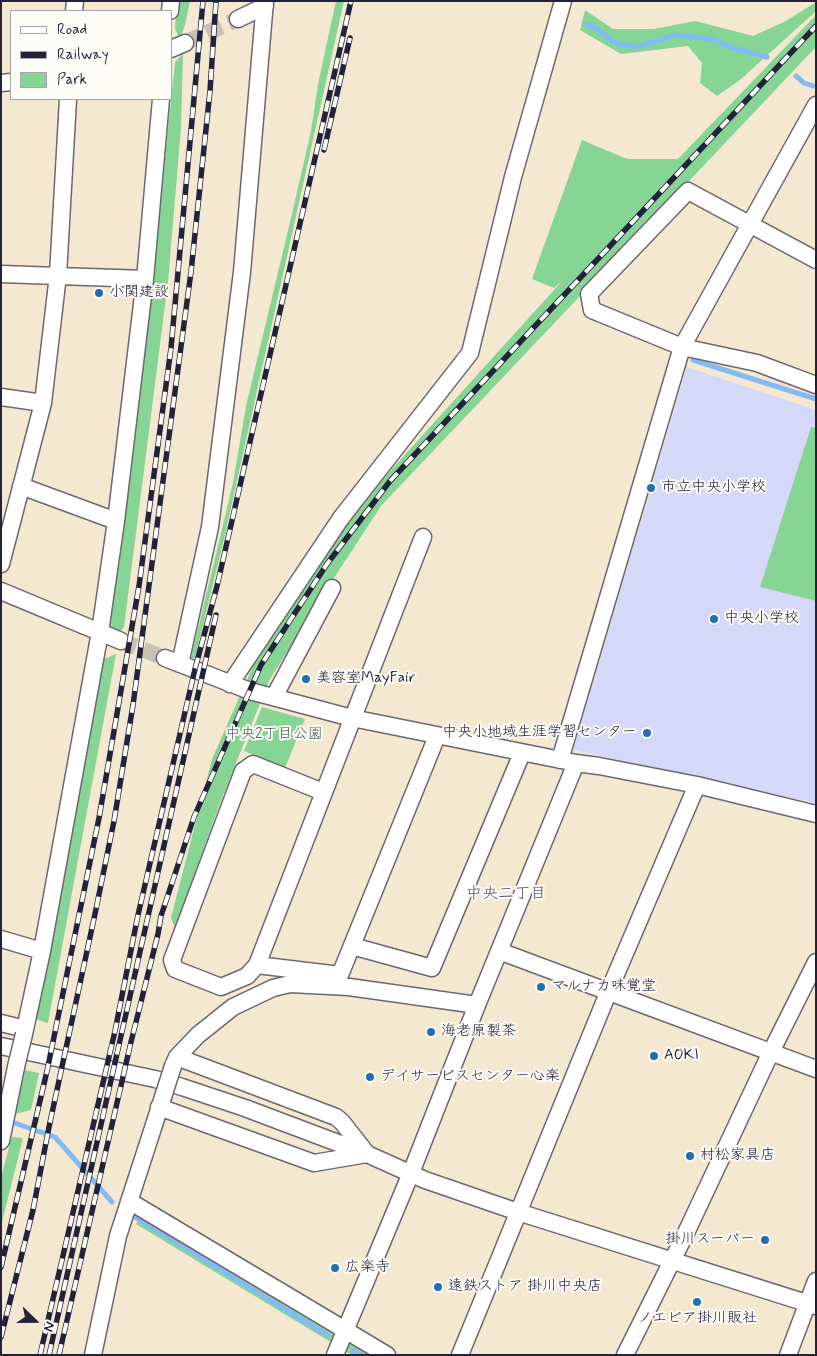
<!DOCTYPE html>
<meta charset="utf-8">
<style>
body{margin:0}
#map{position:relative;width:817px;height:1356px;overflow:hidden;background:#f4e8d1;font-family:Mynerve,sans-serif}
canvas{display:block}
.frame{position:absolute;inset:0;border:2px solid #22223b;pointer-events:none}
.legend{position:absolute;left:10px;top:10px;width:162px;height:90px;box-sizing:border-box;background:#fdfcf7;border:1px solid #a5a5ac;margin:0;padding:6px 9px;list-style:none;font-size:15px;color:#22223b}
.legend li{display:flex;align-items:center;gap:10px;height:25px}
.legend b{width:25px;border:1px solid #a5a5ac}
.north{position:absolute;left:10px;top:1296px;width:50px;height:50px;-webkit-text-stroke:4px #fdfcf7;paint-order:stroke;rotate:112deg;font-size:14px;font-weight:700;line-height:20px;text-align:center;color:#22223b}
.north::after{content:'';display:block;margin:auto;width:18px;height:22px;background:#22223b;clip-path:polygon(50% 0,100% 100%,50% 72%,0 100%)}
</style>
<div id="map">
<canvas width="817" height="1356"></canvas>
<div class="frame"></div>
<ul class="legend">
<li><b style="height:6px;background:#fff"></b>Road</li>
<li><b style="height:6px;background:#22223b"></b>Railway</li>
<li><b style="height:14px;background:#87d594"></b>Park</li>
</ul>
<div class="north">N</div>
</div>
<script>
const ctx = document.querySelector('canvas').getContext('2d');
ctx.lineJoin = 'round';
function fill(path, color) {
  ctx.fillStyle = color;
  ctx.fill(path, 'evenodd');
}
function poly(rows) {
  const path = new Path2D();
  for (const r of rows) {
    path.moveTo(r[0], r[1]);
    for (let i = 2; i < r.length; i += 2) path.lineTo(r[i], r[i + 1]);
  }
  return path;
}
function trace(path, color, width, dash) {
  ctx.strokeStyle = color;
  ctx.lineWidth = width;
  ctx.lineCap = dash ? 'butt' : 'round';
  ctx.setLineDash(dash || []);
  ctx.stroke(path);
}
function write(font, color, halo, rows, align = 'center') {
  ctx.font = font + ' Mynerve,"Klee One",sans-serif';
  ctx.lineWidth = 4;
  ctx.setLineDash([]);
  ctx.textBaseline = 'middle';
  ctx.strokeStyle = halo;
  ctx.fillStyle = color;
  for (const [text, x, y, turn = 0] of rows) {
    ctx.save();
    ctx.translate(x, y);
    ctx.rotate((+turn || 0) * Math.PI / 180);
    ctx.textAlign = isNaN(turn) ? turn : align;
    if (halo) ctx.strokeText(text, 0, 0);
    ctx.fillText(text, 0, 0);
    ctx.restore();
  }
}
const built = poly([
 [687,367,816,410,816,803,573,750]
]);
const green = poly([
 [177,1,190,1,185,25,180,39,175,29],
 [336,1,344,1,224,539,195,658,191,658,233,483,246,406,291,218,311,131,318,84],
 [816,2,816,11,740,80,717,96,700,83,702,63,688,46,621,54,580,30,585,10,613,29,654,29,695,21,753,36,786,21],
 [816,15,816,47,381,506,308,618,269,681,220,803,175,928,171,918,212,759,253,666,363,501,563,280,554,288,532,279,582,140,627,159,678,159],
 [183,54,181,128,168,282,124,627,120,632,107,624,125,518,149,312,175,62],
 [811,427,816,428,816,601,760,587],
 [116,654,48,1023,35,1019,104,659],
 [262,707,305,719,285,768,244,751],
 [25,1070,39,1073,31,1110,15,1114],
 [12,1137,23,1138,1,1226,1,1177],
 [142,1217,378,1355,352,1355,136,1224]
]);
const stream = poly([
 [587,24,598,30,615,43,637,47,675,35,712,39,733,48,767,57],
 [796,76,804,83,813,86],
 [693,360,816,399],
 [6,1120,55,1137,112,1202],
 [132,1215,327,1335],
 [354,1351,361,1355]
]);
const minorTunnel = poly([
 [185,43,238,19],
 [121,641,165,658]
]);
const minor = poly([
 [74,11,75,1],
 [170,11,171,1],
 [238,19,265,6],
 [171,49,185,43],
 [1,83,11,82],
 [816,260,688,191,589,294,592,310,682,347,757,363,816,385],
 [1,274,145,279],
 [1,397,43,403],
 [21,486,116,521],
 [1,564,43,403,58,275,68,99],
 [1,591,121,641],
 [165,658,250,691,352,718,576,763,599,766,697,785,816,814],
 [180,664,210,527,242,272,265,1],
 [230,684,341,518,470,353,513,177,563,1],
 [274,697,332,588],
 [560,760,682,347,816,105],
 [323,792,253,764,243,771,172,960,175,969,221,987,247,976,257,965,423,537],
 [1,939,42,951],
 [352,946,432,968,522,753],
 [499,951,816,1069],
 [257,965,340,975,437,736],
 [1,1023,25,1029],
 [24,1034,42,951,100,632,116,521,145,279,161,99],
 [1,1046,155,1079,182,1087,245,1108,367,1154,425,1180,518,1212,816,1306],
 [173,1066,177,1057,198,1035,233,1007,273,988,290,984,349,987,477,1005],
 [159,1107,314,1163,367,1154,342,1122,336,1117,177,1057],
 [1,1141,16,1067],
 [129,1201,387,1355],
 [93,1355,118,1236,163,1097],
 [335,1355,411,1173,477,1005,576,763],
 [460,1355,608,993,697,785],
 [625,1355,685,1235,771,1052,816,962],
 [788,1355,816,1281]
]);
const rail = poly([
 [324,150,350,38],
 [1,1267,47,1071,99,818,139,586,171,348,203,1],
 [1,1337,33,1210,49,1127,95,914,114,821,133,705,191,272,210,91,216,1],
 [40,1355,115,1031,138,915,195,669,217,586,351,1],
 [49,1355,216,615],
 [59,1355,131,1042,158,934,161,916,194,817,261,665,327,564,390,481,816,26]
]);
const minorBridge = poly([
 [16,1067,24,1034],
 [163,1097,173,1066]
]);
const markers = [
 [99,293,5,"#1f6fb2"],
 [651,488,5,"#1f6fb2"],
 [714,619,5,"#1f6fb2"],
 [306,679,5,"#1f6fb2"],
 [647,733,5,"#1f6fb2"],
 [541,987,5,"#1f6fb2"],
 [431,1032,5,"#1f6fb2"],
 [654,1056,5,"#1f6fb2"],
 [370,1077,5,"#1f6fb2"],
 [690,1156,5,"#1f6fb2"],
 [765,1240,5,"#1f6fb2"],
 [335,1268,5,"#1f6fb2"],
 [438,1287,5,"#1f6fb2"],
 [697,1302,5,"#1f6fb2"]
];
const poiNames = [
 ["小関建設",109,293],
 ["市立中央小学校",661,488],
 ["中央小学校",724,619],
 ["美容室MayFair",316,679],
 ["中央小地域生涯学習センター",637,733,"right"],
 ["マルナカ味覚堂",551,987],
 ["海老原製茶",441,1032],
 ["AOKI",664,1056],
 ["デイサービスセンター心楽",380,1077],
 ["村松家具店",700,1156],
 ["掛川スーパー",755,1240,"right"],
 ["広楽寺",345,1268],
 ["遠鉄ストア 掛川中央店",448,1287],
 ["ノエビア掛川販社",697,1319,"center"]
];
const parkNames = [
 ["中央2丁目公園",274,735]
];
const neighbourhoodNames = [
 ["中央二丁目",506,895]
];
fill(built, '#d5d8f9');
fill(green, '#87d594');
trace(stream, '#85bbf4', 5);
trace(minorTunnel, '#cac0b3', 16, [16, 8]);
trace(minor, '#6c6770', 19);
trace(minor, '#fff', 16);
trace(rail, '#22223b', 5.5);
trace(rail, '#fdfcf7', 4, [11]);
trace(minorBridge, '#6c6770', 19, []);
trace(minorBridge, '#fff', 16);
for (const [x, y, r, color] of markers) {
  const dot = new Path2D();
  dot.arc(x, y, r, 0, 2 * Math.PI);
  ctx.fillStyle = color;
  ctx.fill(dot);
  trace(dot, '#fdfcf7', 2);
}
write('15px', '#22223b', '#fdfcf7', poiNames, 'left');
write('15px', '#45615a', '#fdfcf7', parkNames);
write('16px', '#535172', '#fdfcf7', neighbourhoodNames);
</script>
